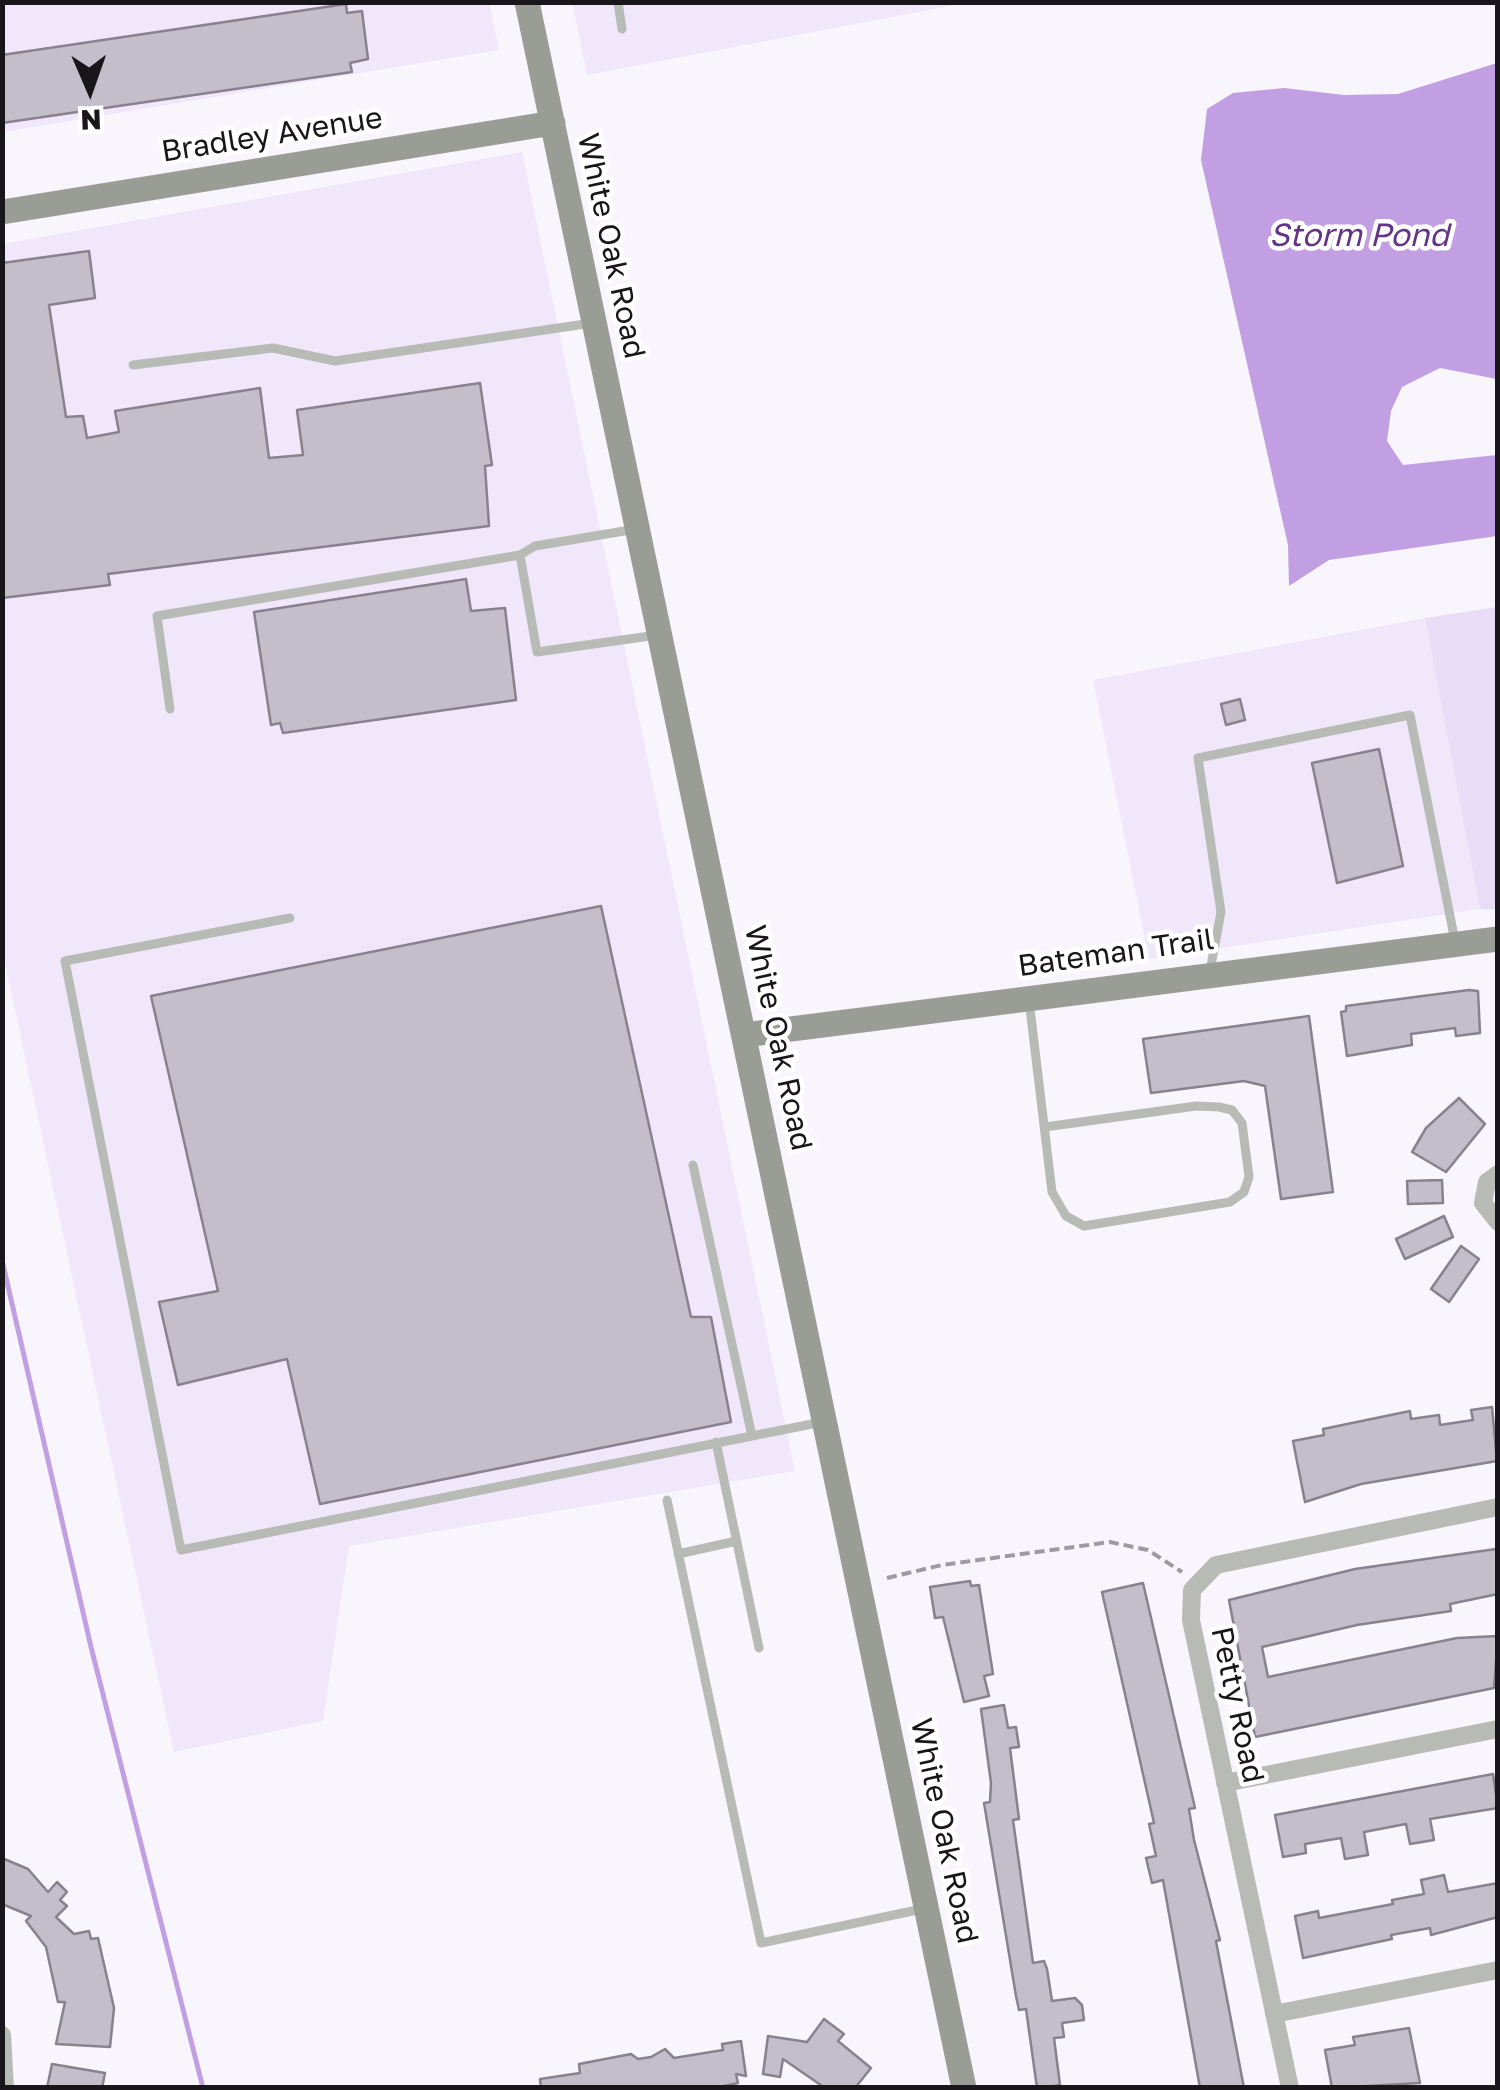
<!DOCTYPE html>
<style>
body{margin:0}
#map{position:relative;width:1500px;height:2090px;overflow:hidden;background:#f9f5fd;font-family:"Golos Text",sans-serif}
canvas{display:block}
.frame{position:absolute;inset:0;border:5px solid #19161b;pointer-events:none}
.north{position:absolute;left:40px;top:40px;width:100px;height:100px;-webkit-text-stroke:8px #fff;paint-order:stroke;rotate:178deg;font-size:28px;font-weight:700;line-height:40px;text-align:center;color:#19161b}
.north::after{content:'';display:block;margin:auto;width:35px;height:45px;background:#19161b;clip-path:polygon(50% 0,100% 100%,50% 72%,0 100%)}
</style>
<div id="map">
<canvas width="1500" height="2090"></canvas>
<div class="frame"></div>
<div class="north">N</div>
</div>
<script>
const ctx = document.querySelector('canvas').getContext('2d');
ctx.lineJoin = 'round';
function fill(path, color) {
  ctx.fillStyle = color;
  ctx.fill(path, 'evenodd');
}
function poly(rows) {
  const path = new Path2D();
  for (const r of rows) {
    path.moveTo(r[0], r[1]);
    for (let i = 2; i < r.length; i += 2) path.lineTo(r[i], r[i + 1]);
  }
  return path;
}
function trace(path, color, width, dash) {
  ctx.strokeStyle = color;
  ctx.lineWidth = width;
  ctx.lineCap = dash ? 'butt' : 'round';
  ctx.setLineDash(dash || []);
  ctx.stroke(path);
}
function write(font, color, halo, rows, align = 'center') {
  ctx.font = font + ' "Golos Text",sans-serif';
  ctx.lineWidth = 9;
  ctx.setLineDash([]);
  ctx.textBaseline = 'middle';
  ctx.strokeStyle = halo;
  ctx.fillStyle = color;
  for (const [text, x, y, turn = 0] of rows) {
    ctx.save();
    ctx.translate(x, y);
    ctx.rotate((+turn || 0) * Math.PI / 180);
    ctx.textAlign = isNaN(turn) ? turn : align;
    if (halo) ctx.strokeText(text, 0, 0);
    ctx.fillText(text, 0, 0);
    ctx.restore();
  }
}
const built = poly([
 [572,2,966,3,587,75],
 [3,3,489,3,499,50,3,132],
 [522,152,795,1471,349,1546,323,1721,174,1752,3,954,2,244],
 [1425,618,1480,909,1149,959,1093,680]
]);
const green = poly([
 [1497,607,1497,910,1480,909,1425,618]
]);
const water = poly([
 [1497,63,1497,379,1440,368,1402,387,1391,411,1387,441,1403,465,1497,455,1497,536,1329,560,1289,586,1288,545,1201,160,1207,109,1233,93,1284,88,1344,95,1398,94]
]);
const stream = poly([
 [2,1260,91,1647,203,2088]
]);
const building = poly([
 [346,4,347,13,362,11,368,59,350,63,352,72,2,123,2,55,346,4],
 [89,251,95,298,49,305,66,417,83,416,87,438,119,432,115,411,260,388,269,458,303,455,297,410,480,383,492,465,485,466,489,526,108,574,110,585,2,598,2,263,89,251],
 [466,579,471,611,505,608,516,700,283,733,280,723,271,725,254,612,466,579],
 [1240,699,1245,720,1226,725,1221,704,1240,699],
 [1379,749,1403,866,1337,883,1312,763,1379,749],
 [601,906,691,1317,711,1317,731,1422,320,1504,287,1359,178,1385,159,1302,218,1291,151,996,601,906],
 [1469,990,1478,991,1480,1033,1456,1036,1455,1028,1411,1034,1412,1045,1347,1056,1341,1012,1346,1011,1346,1006,1469,990],
 [1309,1016,1333,1192,1281,1199,1265,1086,1244,1081,1151,1093,1143,1039,1309,1016],
 [1459,1098,1485,1124,1446,1172,1412,1152,1426,1128,1459,1098],
 [1442,1180,1443,1203,1408,1204,1407,1181,1442,1180],
 [1444,1216,1453,1237,1405,1259,1396,1239,1444,1216],
 [1461,1246,1479,1259,1449,1302,1431,1289,1461,1246],
 [1492,1407,1497,1461,1361,1484,1305,1502,1293,1441,1324,1435,1323,1429,1410,1411,1411,1419,1439,1415,1440,1425,1473,1420,1471,1410,1492,1407],
 [1496,1549,1498,1594,1450,1604,1451,1611,1357,1625,1262,1647,1268,1677,1457,1638,1498,1636,1494,1688,1255,1737,1229,1600,1355,1569,1496,1549],
 [970,1581,971,1586,979,1585,993,1674,984,1676,989,1696,964,1702,943,1617,935,1618,930,1587,970,1581],
 [1143,1583,1195,1808,1189,1809,1194,1840,1220,1940,1216,1941,1244,2088,1200,2088,1163,1880,1152,1883,1146,1858,1156,1856,1149,1824,1154,1823,1102,1592,1143,1583],
 [1004,1705,1008,1728,1016,1727,1019,1747,1010,1748,1019,1819,1013,1820,1033,1963,1044,1961,1047,1969,1052,2001,1075,1998,1082,2005,1084,2020,1062,2023,1064,2037,1054,2038,1060,2085,1041,2088,1037,2088,1026,2009,1019,2010,1016,1996,984,1803,990,1802,991,1783,981,1709,1004,1705],
 [1493,1774,1498,1808,1430,1819,1434,1840,1410,1844,1406,1824,1364,1832,1368,1855,1345,1859,1341,1838,1305,1844,1306,1853,1283,1857,1275,1815,1493,1774],
 [2,1858,28,1869,48,1892,57,1882,67,1892,60,1900,67,1906,56,1917,74,1934,89,1931,91,1939,98,1938,114,2008,110,2047,56,2044,65,2002,58,2002,46,1947,26,1921,31,1916,2,1904,2,1858],
 [1444,1875,1448,1892,1498,1883,1498,1917,1431,1935,1430,1928,1391,1935,1392,1939,1303,1958,1295,1916,1318,1911,1319,1918,1393,1904,1392,1900,1424,1894,1421,1880,1444,1875],
 [824,2019,844,2034,838,2041,871,2068,855,2088,825,2088,783,2059,780,2077,763,2074,768,2036,807,2042,824,2019],
 [1409,2028,1420,2083,1332,2088,1325,2050,1355,2045,1353,2037,1409,2028],
 [741,2041,746,2076,736,2074,738,2083,715,2088,541,2088,540,2079,580,2073,579,2064,631,2054,638,2059,651,2057,665,2049,674,2058,723,2050,722,2044,741,2041],
 [52,2064,105,2073,102,2088,47,2088,52,2064]
]);
const path = poly([
 [887,1578,942,1565,1110,1542,1148,1550,1182,1572]
]);
const lane = poly([
 [618,2,622,29],
 [133,365,273,348,335,361,592,323],
 [636,529,535,546,520,555,537,652,657,635],
 [170,709,157,616,520,555],
 [290,918,65,961,181,1550,822,1422],
 [1210,971,1221,912,1198,758,1410,715,1455,941],
 [1029,1000,1052,1192,1066,1216,1084,1226,1230,1202,1244,1192,1249,1177,1242,1123,1232,1110,1219,1107,1196,1106,1045,1127],
 [693,1165,752,1436],
 [716,1442,759,1648],
 [667,1500,761,1943,922,1909],
 [678,1554,737,1541]
]);
const street = poly([
 [1498,1174,1487,1182,1483,1203,1498,1222],
 [1225,1783,1498,1729],
 [1274,2014,1498,1970],
 [2,2035,5,2088],
 [1290,2088,1191,1620,1192,1590,1216,1565,1498,1507]
]);
const secondary = poly([
 [527,2,964,2088],
 [2,212,553,123],
 [744,1035,1498,939]
]);
const streetNames = [
 ["Bradley Avenue",272,135,-9],
 ["White Oak Road",611,246,78],
 ["Bateman Trail",1116,953,-8],
 ["White Oak Road",778,1038,78],
 ["Petty Road",1237,1705,78],
 ["White Oak Road",944,1831,78]
];
const waterNames = [
 ["Storm Pond",1359,236]
];
fill(built, '#f1e7fb');
fill(green, '#e9dcf6');
fill(water, '#c29ee2');
trace(stream, '#c29ee2', 5);
fill(building, '#c4becb');
trace(building, '#88828e', 2.5);
trace(path, '#9e9aa1', 4, [10, 5]);
trace(lane, '#b8bbb5', 9);
trace(street, '#b8bbb5', 18);
trace(secondary, '#999d95', 25);
write('30px', '#19161b', '#fff', streetNames);
write('italic 32px', '#643586', '#fff', waterNames);
</script>
